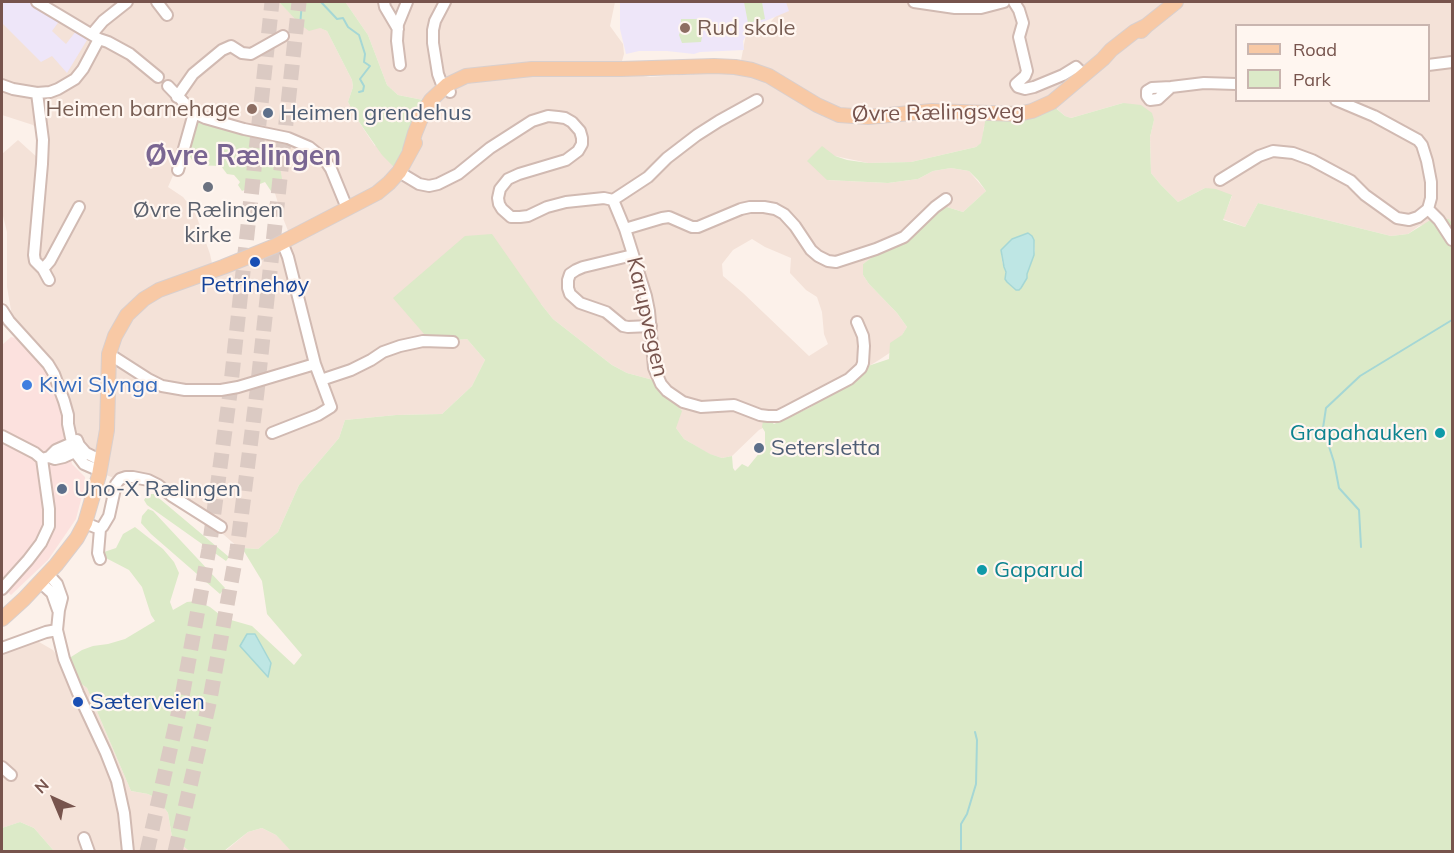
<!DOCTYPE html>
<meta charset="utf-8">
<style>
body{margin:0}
#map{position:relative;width:1454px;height:853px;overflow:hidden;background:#fcf1ea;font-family:Mulish,sans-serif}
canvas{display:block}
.frame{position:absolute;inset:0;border:3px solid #77544d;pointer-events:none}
.legend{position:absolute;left:1235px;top:24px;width:195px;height:78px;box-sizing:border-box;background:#fff6f0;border:2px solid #c9b5af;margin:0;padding:8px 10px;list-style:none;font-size:18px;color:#77544d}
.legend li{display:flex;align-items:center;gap:12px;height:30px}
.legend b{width:30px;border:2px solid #c9b5af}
.north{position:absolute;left:24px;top:769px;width:60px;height:60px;-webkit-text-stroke:4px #fff6f0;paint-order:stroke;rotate:316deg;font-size:16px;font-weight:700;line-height:24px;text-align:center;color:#77544d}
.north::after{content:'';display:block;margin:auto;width:21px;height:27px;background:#77544d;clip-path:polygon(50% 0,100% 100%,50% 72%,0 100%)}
</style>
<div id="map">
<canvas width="1454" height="853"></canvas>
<div class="frame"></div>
<ul class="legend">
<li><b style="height:8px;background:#f8c9a5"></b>Road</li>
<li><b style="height:16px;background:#dceac8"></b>Park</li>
</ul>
<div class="north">N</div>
</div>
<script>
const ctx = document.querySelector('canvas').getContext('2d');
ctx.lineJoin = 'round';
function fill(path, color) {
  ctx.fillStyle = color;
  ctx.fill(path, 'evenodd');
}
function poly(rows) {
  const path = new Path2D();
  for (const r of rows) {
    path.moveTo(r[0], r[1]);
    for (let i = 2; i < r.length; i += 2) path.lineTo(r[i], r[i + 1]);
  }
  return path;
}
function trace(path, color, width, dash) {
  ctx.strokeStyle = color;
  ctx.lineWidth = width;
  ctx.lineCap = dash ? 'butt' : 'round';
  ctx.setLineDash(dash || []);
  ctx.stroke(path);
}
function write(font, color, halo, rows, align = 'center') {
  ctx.font = font + ' Mulish,sans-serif';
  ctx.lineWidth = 4.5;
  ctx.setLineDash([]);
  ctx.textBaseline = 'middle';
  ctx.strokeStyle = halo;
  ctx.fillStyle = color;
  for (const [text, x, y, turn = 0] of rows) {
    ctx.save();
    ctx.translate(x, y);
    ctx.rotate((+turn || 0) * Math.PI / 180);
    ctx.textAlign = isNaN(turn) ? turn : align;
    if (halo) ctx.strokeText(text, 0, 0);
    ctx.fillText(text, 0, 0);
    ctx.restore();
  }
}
const residential = poly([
 [2,2,279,2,290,13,327,31,352,80,353,87,348,102,357,119,375,146,423,100,398,95,387,85,368,35,346,3,347,2,615,2,610,26,623,44,624,54,622,61,627,71,638,75,650,77,739,71,746,34,768,25,786,4,786,2,1452,2,1452,223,1449,219,1419,226,1408,234,1391,236,1258,203,1245,227,1223,219,1232,196,1205,188,1178,202,1161,185,1151,173,1150,137,1154,120,1123,103,1071,118,1065,116,1057,109,984,126,982,143,976,147,911,162,868,163,835,156,827,180,888,183,918,179,933,171,951,168,969,171,986,191,963,212,947,207,863,264,863,275,869,284,897,313,907,327,898,342,891,352,879,360,790,414,759,430,732,456,722,458,709,454,684,439,676,428,662,390,653,380,627,373,612,365,553,319,541,304,431,342,467,339,485,360,472,386,442,414,396,415,345,420,339,438,299,485,278,532,258,549,239,548,208,521,164,488,127,474,114,478,106,475,79,444,75,424,64,400,12,316,7,287,7,232,2,212,2,154,18,140,39,159,37,130,33,125,2,115],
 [1236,26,1428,26,1428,100,1236,100],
 [198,118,204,119,274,190,281,213,292,241,213,268,210,254,195,212,183,197,168,187],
 [752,239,765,247,791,258,790,273,806,290,817,297,822,312,824,334,828,344,809,356,743,293,723,276,722,264,733,250],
 [19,642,39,642,53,650,73,678,87,688,131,791,148,794,158,799,168,813,172,837,189,851,54,851,34,828,20,822,2,828,2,646],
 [262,828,276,835,292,851,224,852,248,832]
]);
const commercial = poly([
 [11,337,15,338,49,372,59,407,72,464,85,477,85,484,76,519,48,560,11,595,2,587,2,345]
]);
const education = poly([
 [2,2,32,2,60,20,52,31,66,44,76,31,85,36,87,40,67,73,52,56,41,62,2,23],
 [620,2,786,2,789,11,751,27,743,41,744,50,700,52,694,54,667,51,639,51,626,54,620,29]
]);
const green = poly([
 [279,2,347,2,346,3,368,35,387,85,398,95,423,100,435,104,402,159,394,167,382,155,357,119,348,102,353,87,352,80,327,31,320,28,309,31,301,25],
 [744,2,762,2,765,19,748,23],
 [681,19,701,19,701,28,700,28,702,37,701,42,682,43,679,35,681,29],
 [1123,103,1141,105,1152,113,1154,120,1150,137,1151,173,1161,185,1178,202,1205,188,1216,189,1232,195,1223,220,1245,227,1258,203,1391,236,1408,234,1432,219,1449,219,1452,223,1452,851,292,852,276,835,262,828,248,832,224,851,189,851,172,837,168,813,158,799,148,794,131,791,87,688,73,678,63,662,82,650,93,646,108,644,125,639,155,621,151,615,142,587,129,570,104,557,104,552,116,548,123,534,135,527,163,549,174,562,179,573,170,602,173,610,187,602,197,601,210,607,224,618,252,626,294,665,302,655,267,614,262,581,242,548,258,549,278,532,299,485,339,438,345,420,396,415,442,414,472,386,485,360,467,339,431,342,393,298,465,236,492,234,541,304,553,319,612,365,627,373,653,380,682,411,676,428,684,439,710,454,722,458,732,456,733,468,735,471,742,464,748,467,765,446,765,432,762,427,763,421,769,420,774,424,809,408,855,379,868,366,889,359,890,343,902,335,907,327,897,313,869,284,863,275,863,264,935,211,947,207,963,212,986,191,978,180,969,171,951,168,933,171,918,179,888,183,827,180,807,161,822,146,835,156,847,160,868,163,911,162,976,147,981,143,987,112,1052,105,1065,116,1071,118],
 [1034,240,1035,251,1027,274,1016,290,1009,284,1002,261,1001,250],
 [196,121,255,136,260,144,277,149,284,191,271,191,265,182,242,191,238,185,240,182,234,175,227,174,221,166,195,165,186,150],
 [148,494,154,494,229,557,226,561,147,505,144,500],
 [148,509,153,511,225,588,220,594,151,534,141,523,142,516],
 [20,822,34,828,54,851,2,851,2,828]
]);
const water = poly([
 [1028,233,1032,236,1034,240,1034,255,1027,274,1027,278,1021,288,1019,290,1016,290,1007,282,1005,279,1006,272,1004,267,1001,250,1012,239,1028,233],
 [247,634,255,634,271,663,268,677,240,646,247,634]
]);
const stream = poly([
 [321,2,337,19,343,18,348,27,359,35,365,54,364,62,370,66,360,79,364,86,363,91,359,92],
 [300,26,302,2],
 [1361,547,1359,510,1339,488,1334,462,1323,428,1326,408,1360,376,1452,320],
 [961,852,961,824,967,814,976,784,977,740,975,732]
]);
const highwayTunnel = poly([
 [147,852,182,697,209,549,230,393,272,2],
 [175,852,210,699,237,550,257,392,299,2]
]);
const minor = poly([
 [37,2,99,39],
 [157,2,167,15],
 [384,2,385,7,398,29],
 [445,2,435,21,433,30,433,43,438,74,441,82,450,92],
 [914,2,955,8,981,8,1004,2],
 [1014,2,1019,10,1023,23,1019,37,1027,71,1025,76,1016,84,1018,87,1025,89,1034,87,1063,75,1076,67,1084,75],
 [92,34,103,21,127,2],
 [400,65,397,41,398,24,407,2],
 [1428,65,1452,62],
 [2,85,13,89,37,93,50,92,58,89,75,79,83,69,99,39,108,42,130,54,158,77],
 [168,86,194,113,205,118,244,129,288,138,309,147,325,160,331,169,347,208],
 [1171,87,1158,99,1150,100,1147,96,1147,91,1152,88,1171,87,1204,83,1236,84],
 [37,93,43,140,42,164,34,255,35,261,43,269,49,280],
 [177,97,193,74,222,50,231,46,242,53,251,54,283,36],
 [178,170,194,113],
 [399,172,419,184,429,186,438,184,458,174,490,148,532,121,548,116,558,117,565,118,572,122,580,131,582,138,582,144,578,151,566,160,519,174,508,179,500,189,498,198,499,204,502,209,511,217,520,217,528,216,547,207,566,202,604,198,613,200,648,177,667,158,697,135,719,121,757,100],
 [1220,180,1259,156,1273,151,1293,153,1312,160,1351,181,1365,195,1397,218,1409,220,1418,217,1428,209,1431,198,1431,182,1427,161,1422,145,1418,140,1374,116,1336,100],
 [613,200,625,229,646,296,649,311,654,368,661,384,667,391,683,402,701,407,734,405,760,415,768,416,778,416,786,412,849,379,861,368,863,363,864,346,863,336,857,322],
 [1428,209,1439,220,1452,240],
 [625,229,662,218,669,217,692,227,698,227,741,209,750,207,764,207,775,209,784,214,795,226,811,250,818,256,828,261,836,262,876,249,904,237,935,207,946,199],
 [633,255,583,267,576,270,570,274,568,280,568,288,570,294,580,303,606,312,623,326,628,327,651,326],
 [43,269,50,261,79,207],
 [2,310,9,321,48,364,54,374,64,401,68,415,68,424,71,438,75,452,84,464,100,471],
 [109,354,148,379,162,386,185,390,221,390,238,387,315,364],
 [321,380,351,370,371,360,383,352,400,346,423,341,453,342],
 [272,433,318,415,331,407,315,364,288,257,282,242],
 [2,436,35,453,42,459],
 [77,440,79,445,86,453,102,461],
 [42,459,49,457,55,459,64,457,75,452,79,445,72,443,56,450,49,457],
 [85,523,100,529,103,526,109,516,116,484,120,479,126,477,133,477,148,480,158,485,172,496,221,527],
 [100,529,98,553,100,559],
 [48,574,57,584,62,598,59,610,57,630,64,659,78,693,106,753,117,781,124,813,128,852],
 [40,582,52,593,58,610],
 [2,589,28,560,41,543,49,526,49,509,42,459],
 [2,648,46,632,57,630],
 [2,767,11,775],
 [84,838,89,852]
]);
const major = poly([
 [1141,31,1146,26,1176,2],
 [410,150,415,133,424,111,431,100,447,85,466,76,532,69,621,69,714,66,735,67,752,70,769,76,817,105,839,115,868,117,932,111,1018,114,1032,111,1052,102,1103,59,1111,50,1134,32,1146,26],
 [2,619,24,599,56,565,77,538,85,523,99,475,107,430,109,354,115,336,127,315,144,299,159,290,223,267,275,246,377,193,389,183,399,172,415,143]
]);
const markers = [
 [685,28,6,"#8d6e63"],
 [252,109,6,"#8d6e63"],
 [268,113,6,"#5c6f8a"],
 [208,187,6,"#6b7280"],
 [255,262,6,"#1a4fb4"],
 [27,385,6,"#3f7fe0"],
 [1440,433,6,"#0f9aa8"],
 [759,448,6,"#5c6f8a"],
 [62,489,6,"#5c6f8a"],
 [982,570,6,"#0f9aa8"],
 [78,702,6,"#1a4fb4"]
];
const educationNames = [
 ["Rud skole",697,28],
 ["Heimen barnehage",240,109,"right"]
];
const serviceNames = [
 ["Heimen grendehus",280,113],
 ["Setersletta",771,448],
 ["Uno-X Rælingen",74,489]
];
const streetNames = [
 ["Øvre Rælingsveg",938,113,-1],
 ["Karupvegen",647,317,77]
];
const worshipNames = [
 ["Øvre Rælingen",208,210],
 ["kirke",208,235]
];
const transitNames = [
 ["Petrinehøy",255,285],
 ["Sæterveien",90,702,"left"]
];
const shopNames = [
 ["Kiwi Slynga",39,385]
];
const cultureNames = [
 ["Grapahauken",1428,433],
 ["Gaparud",994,570,"left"]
];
const districtNames = [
 ["Øvre Rælingen",243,157]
];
fill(residential, '#f4e2d8');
fill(commercial, '#fce1de');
fill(education, '#eee6f9');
fill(green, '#dceac8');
fill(water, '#bee6e4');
trace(water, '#a5d7d5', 1.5);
trace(stream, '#a5d7d5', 2);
trace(highwayTunnel, '#dbcac3', 15, [15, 8]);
trace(minor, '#d1bab2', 14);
trace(major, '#d9cfcd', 16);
trace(minor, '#fff', 10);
trace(major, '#f8c9a5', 14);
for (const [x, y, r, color] of markers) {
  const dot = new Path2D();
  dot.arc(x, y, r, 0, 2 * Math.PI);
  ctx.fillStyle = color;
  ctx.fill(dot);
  trace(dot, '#fff6f0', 2);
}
write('22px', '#785e54', '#fff6f0', educationNames, 'left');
write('22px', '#4e5e75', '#fff6f0', serviceNames, 'left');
write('22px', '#77544d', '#fff6f0', streetNames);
write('22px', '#5b616d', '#fff6f0', worshipNames);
write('22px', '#164399', '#fff6f0', transitNames);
write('22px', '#366cbe', '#fff6f0', shopNames, 'left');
write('22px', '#0d838f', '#fff6f0', cultureNames, 'right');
write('bold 28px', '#7a6692', '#fff6f0', districtNames);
</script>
